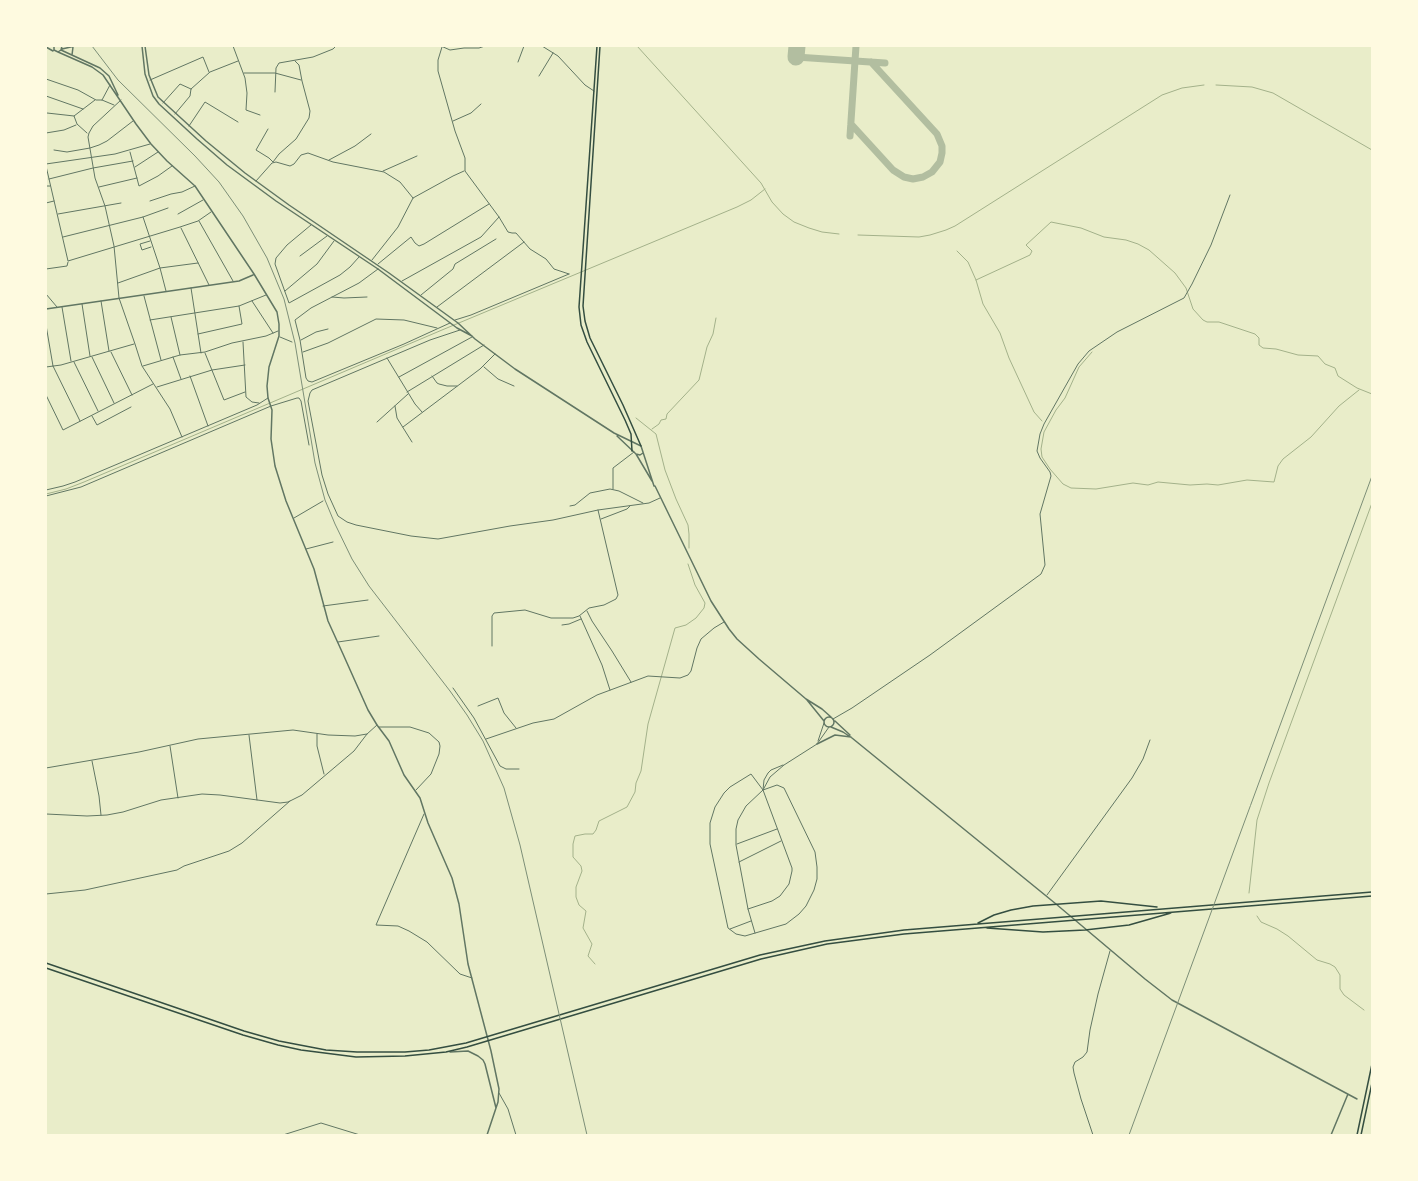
<!DOCTYPE html>
<style>
body{margin:0}
#map{position:relative;width:1418px;height:1181px;overflow:hidden;background:#e9edc9;font-family:"Noto Sans",sans-serif}
canvas{display:block}
.frame{position:absolute;inset:0;border:47px solid #fefae0;pointer-events:none}
</style>
<div id="map">
<canvas width="1418" height="1181"></canvas>
<div class="frame"></div>
</div>
<script>
const ctx = document.querySelector('canvas').getContext('2d');
ctx.lineJoin = 'round';
function poly(rows) {
  const path = new Path2D();
  for (const r of rows) {
    if (r.length === 3) {
      path.moveTo(r[0] + r[2], r[1]);
      path.arc(r[0], r[1], r[2], 0, 2 * Math.PI);
      continue;
    }
    path.moveTo(r[0], r[1]);
    for (let i = 2; i < r.length; i += 2) path.lineTo(r[i], r[i + 1]);
  }
  return path;
}
function trace(path, color, width, dash) {
  ctx.strokeStyle = color;
  ctx.lineWidth = width;
  ctx.lineCap = dash ? 'butt' : 'round';
  ctx.setLineDash(dash || []);
  ctx.stroke(path);
}
const stream = poly([
 [637,46,761,183,772,202,783,214,794,222,809,228,822,232,839,234],
 [1216,85,1252,87,1273,93,1372,150],
 [858,235,919,237,930,235,946,230,955,226,1162,95,1182,88,1204,85],
 [957,251,968,262,976,280,983,304,1000,333,1009,358,1034,412,1042,421],
 [976,280,1030,255,1032,251,1026,245,1051,222,1081,228,1104,237,1126,240,1138,244,1149,250,1175,273,1186,288,1193,309,1203,320,1207,322,1219,322,1255,334,1259,338,1259,345,1263,348,1276,349,1298,355,1318,356,1325,364,1335,368,1338,376,1357,388,1372,394],
 [1092,352,1079,367,1065,398,1056,410,1044,432,1041,449,1042,457,1050,469,1063,484,1071,488,1096,489,1133,483,1148,485,1158,482,1190,485,1207,484,1218,485,1247,480,1274,482,1278,466,1283,459,1311,437,1339,406,1359,390],
 [636,418,656,434,665,470,676,499,688,525,689,534,689,548],
 [652,429,659,424,661,420,666,419,667,414,699,380,707,347,713,334,716,318],
 [46,494,66,489,84,482,442,330,737,207,751,200,765,189],
 [1249,893,1257,820,1269,783,1372,503],
 [1257,916,1261,922,1277,929,1288,936,1317,960,1330,964,1335,967,1340,975,1340,989,1344,995,1364,1010],
 [595,964,588,956,592,944,583,928,586,911,579,905,576,897,576,887,582,871,581,866,573,857,573,844,575,836,585,834,593,834,596,830,599,821,627,807,635,792,636,783,641,771,648,724,675,628,686,625,696,618,704,608,705,603,695,585,688,564]
]);
const taxiway = poly([
 [796,57,885,63],
 [851,124,893,170,904,177,913,179,923,177,932,172,940,162,942,153,942,146,937,134,871,62],
 [850,136,856,46]
]);
const runway = poly([
 [796,57,797,46]
]);
const minor = poly([
 [233,46,245,78,247,93,246,110,260,115],
 [441,46,450,50,464,48,479,48,485,46],
 [542,46,558,56,585,85,594,91],
 [442,47,438,60,438,71,455,131,465,158,465,171,499,217,508,232,512,233,516,233,530,249,546,259,554,269,569,274],
 [518,62,524,46],
 [244,73,275,73,301,80],
 [539,76,553,53],
 [46,79,78,90,96,100,102,100,114,105],
 [150,80,203,57,209,72],
 [275,92,276,68,279,63,313,57,333,49,336,46],
 [46,96,83,109],
 [102,100,110,85],
 [121,100,93,126,89,133,88,137,95,178,105,206,114,246,119,298,135,344,142,366,170,409,182,437],
 [163,103,180,84,191,89],
 [47,113,74,116],
 [175,114,190,96,191,89,210,72,238,61],
 [453,121,471,113,481,104],
 [189,126,205,102,238,122],
 [268,129,256,150,269,158,273,162,279,154,296,139,309,118,310,111,302,81,299,65,295,61],
 [46,133,64,130,76,125],
 [87,133,77,124,74,116,95,100],
 [54,150,67,152,90,148,99,145,107,141,133,121],
 [130,152,139,186,158,176,172,166],
 [329,160,355,146,371,134],
 [46,164,115,154,150,144],
 [46,166,68,261,180,227,198,221,211,212],
 [135,167,158,152],
 [383,171,417,156],
 [49,179,93,168,133,161],
 [256,181,272,163,276,162,290,166,294,164,301,155,308,153,333,162,384,172,400,182,413,198],
 [46,186,50,186],
 [99,187,137,178],
 [150,201,171,194,182,192,195,186],
 [46,203,54,201],
 [58,214,121,203],
 [178,214,203,200],
 [143,217,160,268,198,263],
 [199,221,233,281],
 [311,225,287,245,276,258,275,264,289,303,340,275,350,267,359,257],
 [181,228,209,285],
 [63,237,143,217,168,208],
 [150,241,140,244,142,250,151,247],
 [300,256,327,236],
 [372,260,398,227,413,198,453,176,464,171],
 [378,264,411,237,415,243,419,246,424,244,489,204],
 [46,269,67,266,68,262],
 [378,269,359,283,311,308,295,320,300,340,306,378,308,381,312,382,404,344,450,323],
 [402,281,481,237,499,217],
 [118,283,160,268,166,291],
 [191,288,201,353],
 [285,291,317,264,334,241],
 [46,294,57,307],
 [421,295,453,269,455,264,496,239],
 [144,296,161,360],
 [332,297,344,298,367,297],
 [101,301,109,351],
 [252,301,273,333],
 [82,304,90,356],
 [62,307,71,361],
 [437,307,524,242],
 [171,317,180,355],
 [150,320,239,306,266,295],
 [455,320,471,315,569,274],
 [46,325,53,366],
 [460,330,430,340,312,390,310,393,308,401,322,475,328,494,338,516,347,522,356,525,411,536,438,539,510,526,553,520,598,510,649,503,660,498],
 [198,334,242,324,239,306],
 [280,337,292,342],
 [301,340,316,332,328,329],
 [243,342,246,397,252,402,259,403],
 [111,352,132,395],
 [303,352,328,343,376,319,404,320,437,328],
 [205,353,224,400,245,392],
 [92,357,114,403],
 [173,357,181,379],
 [387,358,415,404,422,412],
 [74,362,98,411],
 [53,366,80,421],
 [143,366,180,355,205,352,232,343,266,336,278,331],
 [46,367,61,365,134,344],
 [484,367,498,379,514,386],
 [190,376,208,426],
 [432,376,437,383,439,384,447,386,457,386],
 [399,377,472,337],
 [157,387,212,370,245,365],
 [407,392,484,345],
 [46,395,63,430,153,384],
 [395,406,397,418,412,442],
 [92,416,97,425,131,407],
 [377,422,408,394],
 [403,427,480,369,495,354],
 [613,489,613,468,634,452],
 [46,490,63,486,75,482,257,405,268,398],
 [46,496,81,487,271,406,297,398,299,398,301,401,309,445],
 [570,506,575,505,590,493,610,489,619,491,643,503],
 [294,518,323,501],
 [601,519,627,509,630,506],
 [306,549,333,542],
 [323,606,368,600],
 [587,611,592,621,612,651,631,682],
 [580,616,602,665,610,690],
 [562,625,569,624,581,619],
 [338,642,379,636],
 [492,646,492,616,494,613,525,610,551,618,573,618,579,616,589,608,604,605,616,599,618,595,598,510],
 [453,688,474,718,500,766,506,769,519,769],
 [478,706,498,698,504,713,516,728],
 [833,719,852,708,930,655,1041,574,1045,565,1040,514,1051,476,1050,472,1040,458,1037,451,1040,434,1044,424,1078,364,1089,351,1117,332,1184,298,1192,284,1211,245,1230,195],
 [379,727,410,727,429,733,439,742,440,746,439,754,431,774,416,790],
 [317,734,317,746,324,774],
 [249,735,257,800],
 [486,739,533,723,554,719,597,695,648,676,680,678,688,675,691,671,697,648,701,639,714,628,724,622],
 [818,741,824,723],
 [170,746,178,798],
 [92,761,99,796,101,815],
 [46,768,139,752,198,739,293,730,328,735,355,736,367,734],
 [763,790,764,780,768,773,771,770,783,765],
 [46,814,87,816,107,815,123,812,161,800,202,794,220,795,280,803,288,802,302,795,354,751,367,734,377,725],
 [424,814,376,925,398,926,409,931,427,942,460,974,472,978],
 [737,844,777,829],
 [739,862,781,841],
 [46,894,85,890,177,870,184,866,229,851,242,843,290,801],
 [1047,895,1132,778,1143,759,1150,740],
 [748,909,772,901,780,896,789,884,792,871,792,868,763,790,751,774,730,787,724,793,715,807,710,823,710,844,728,928,736,934,745,936,786,924,799,914,806,906,814,890,817,879,817,867,815,852,784,788,777,785,763,790],
 [730,929,751,921],
 [755,933,748,909,736,845,736,829,738,820,746,806,763,790,770,777,784,765,817,744,829,727],
 [499,1093,508,1109,516,1135],
 [283,1135,321,1123,360,1135],
 [1093,1135,1081,1099,1074,1073,1073,1067,1075,1062,1083,1057,1087,1052,1090,1030,1098,994,1110,951]
]);
const tertiary = poly([
 [54,46,54,50,58,52,61,50,62,46],
 [142,46,145,74,153,96,159,104,197,139,227,165,276,201,378,269,457,328,472,336],
 [145,46,149,75,158,97,206,141,245,173,289,205,389,273,458,323,475,339,515,369,614,433,641,446,654,486],
 [46,47,53,51],
 [62,49,75,46],
 [61,50,100,68,109,76,118,95],
 [58,52,92,67,103,75,136,124,151,144,167,161,195,186,254,274,277,312,279,324,279,336,269,367,267,386,268,398,272,410,271,439,275,466,286,501,314,569,328,621,343,654,368,710,377,725,389,741,404,775,420,798,428,823,452,878,459,904,468,964,491,1051,499,1089,498,1102,487,1135],
 [72,55,73,47],
 [46,309,239,281,253,275],
 [617,436,636,454,652,481],
 [636,454,640,455,643,453],
 [655,486,711,601,729,629,737,639,759,659,806,699,822,709,831,717],
 [807,700,824,721],
 [829,722,5],
 [835,721,850,735],
 [831,727,843,732,852,738,1056,904,1145,979,1172,1000,1357,1099],
 [817,744,835,735,851,737],
 [450,1052,468,1051,478,1056,483,1060,485,1064,496,1108],
 [1331,1135,1348,1094]
]);
const secondary = poly([
 [597,46,579,307,581,325,587,342,625,420,631,434,632,451],
 [600,46,583,306,585,321,590,338,623,405,641,446]
]);
const trunk = poly([
 [978,923,994,915,1011,910,1033,906,1101,901,1157,907],
 [987,928,1043,932,1085,930,1129,925,1171,913],
 [46,963,244,1031,279,1041,326,1050,357,1052,405,1052,429,1050,466,1043,760,955,825,941,904,930,1372,892],
 [46,968,243,1035,278,1045,301,1050,356,1057,405,1056,446,1052,467,1047,731,968,761,959,827,944,904,934,1372,896],
 [1357,1135,1372,1064],
 [1361,1135,1372,1083]
]);
const rail = poly([
 [92,46,118,80,195,156,219,182,243,216,267,258,284,299,295,343,315,463,325,500,335,524,352,559,369,586,450,691,467,715,483,741,504,788,520,845,587,1135],
 [1129,1135,1372,476]
]);
trace(stream, '#a3b18a', 1);
trace(taxiway, '#b2bea0', 7);
trace(runway, '#b2bea0', 17);
trace(minor, '#617663', 1);
trace(tertiary, '#617663', 1.5);
trace(secondary, '#344e41', 1.5);
trace(trunk, '#344e41', 1.5);
trace(rail, '#7c8e77', 1);
</script>
